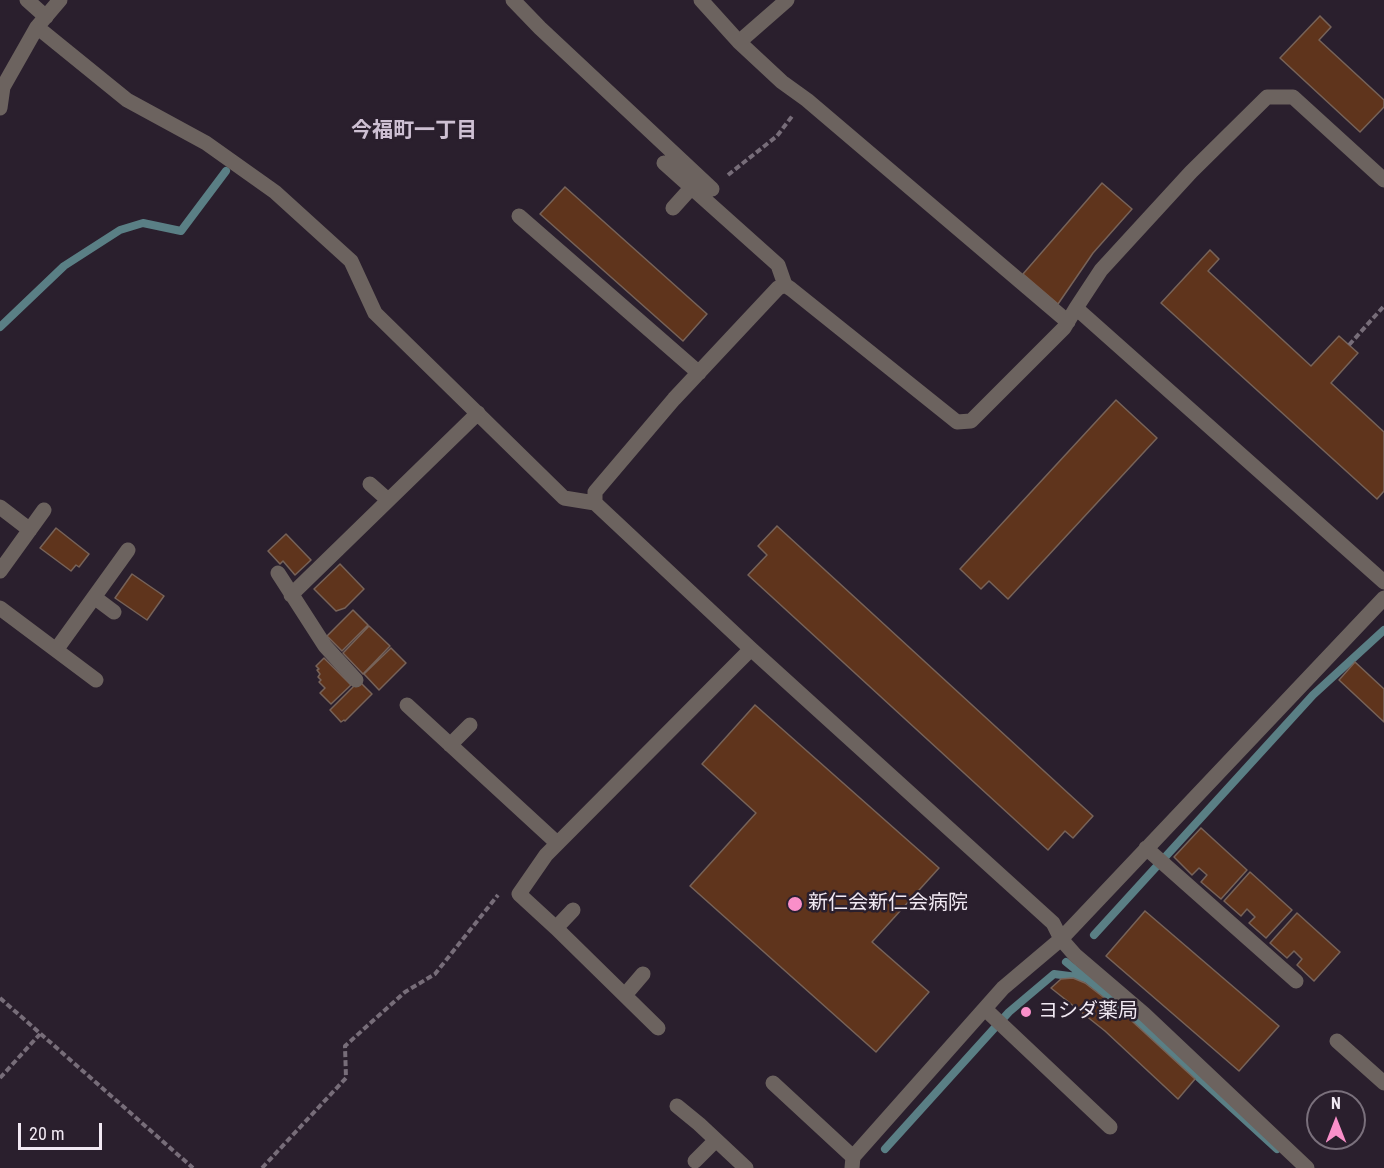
<!DOCTYPE html>
<meta charset="utf-8">
<style>
body{margin:0}
#map{position:relative;width:1384px;height:1168px;overflow:hidden;background:#2a1f2d;font-family:"Roboto Condensed",sans-serif}
canvas{display:block}
.north{position:absolute;left:1306px;top:1090px;width:60px;height:60px;box-sizing:border-box;background:#2a1f2d;border:2px solid #7a707c;border-radius:50%;rotate:0deg;font-size:16px;font-weight:700;line-height:24px;text-align:center;color:#f1e9f3}
.north::after{content:'';display:block;margin:auto;width:21px;height:27px;background:#f98fc9;clip-path:polygon(50% 0,100% 100%,50% 72%,0 100%)}
.scale{position:absolute;left:18px;top:1123px;width:84px;height:27px;box-sizing:border-box;border:3px solid #f1e9f3;border-top:0;padding-left:8px;font-size:18px;line-height:21px;white-space:nowrap;color:#f1e9f3;-webkit-text-stroke:4px #2a1f2d;paint-order:stroke}
</style>
<div id="map">
<canvas width="1384" height="1168"></canvas>
<div class="north">N</div>
<div class="scale">20 m</div>
</div>
<script>
const ctx = document.querySelector('canvas').getContext('2d');
ctx.lineJoin = 'round';
function poly(rows) {
  const path = new Path2D();
  for (const r of rows) {
    path.moveTo(r[0], r[1]);
    for (let i = 2; i < r.length; i += 2) path.lineTo(r[i], r[i + 1]);
  }
  return path;
}
function trace(path, color, width, dash) {
  ctx.strokeStyle = color;
  ctx.lineWidth = width;
  ctx.lineCap = dash ? 'butt' : 'round';
  ctx.setLineDash(dash || []);
  ctx.stroke(path);
}
function fill(path, color) {
  ctx.fillStyle = color;
  ctx.fill(path, 'evenodd');
}
function write(font, color, halo, rows, align = 'center') {
  ctx.font = font + ' "Roboto Condensed","Noto Sans JP",sans-serif';
  ctx.lineWidth = 5;
  ctx.setLineDash([]);
  ctx.textBaseline = 'middle';
  ctx.strokeStyle = halo;
  ctx.fillStyle = color;
  for (const [text, x, y, turn = 0] of rows) {
    ctx.save();
    ctx.translate(x, y);
    ctx.rotate((+turn || 0) * Math.PI / 180);
    ctx.textAlign = isNaN(turn) ? turn : align;
    if (halo) ctx.strokeText(text, 0, 0);
    ctx.fillText(text, 0, 0);
    ctx.restore();
  }
}
const stream = poly([
 [0,327,64,266,120,230,143,223,181,231,226,171],
 [1094,935,1313,695,1384,630],
 [1066,962,1124,1009,1277,1149],
 [885,1149,1009,1012,1054,974,1085,978]
]);
const building = poly([
 [1320,16,1331,27,1319,40,1384,100,1384,107,1360,132,1280,58,1320,16],
 [1102,183,1132,209,1093,253,1058,304,1023,274,1102,183],
 [565,187,707,314,683,341,540,214,565,187],
 [1210,250,1219,259,1208,271,1311,366,1339,336,1358,353,1331,383,1384,432,1384,491,1377,499,1161,303,1210,250],
 [1116,400,1157,438,1008,599,989,581,981,589,960,569,1116,400],
 [777,526,1093,816,1073,838,1065,831,1048,850,748,575,767,555,758,546,777,526],
 [56,528,89,554,79,567,76,565,71,571,40,548,56,528],
 [286,534,311,560,295,575,283,561,280,564,268,551,286,534],
 [340,564,364,589,345,608,336,611,314,589,340,564],
 [132,574,164,596,147,620,115,598,132,574],
 [353,610,368,625,342,651,327,636,353,610],
 [369,626,390,646,363,674,343,653,369,626],
 [391,648,406,663,379,690,364,674,391,648],
 [324,658,351,685,331,704,320,693,325,688,319,682,321,680,318,677,320,674,317,670,319,669,316,666,324,658],
 [1355,662,1384,689,1384,722,1339,680,1355,662],
 [359,681,372,694,345,721,344,720,341,722,330,710,359,681],
 [755,705,939,868,872,942,929,992,876,1052,690,886,756,813,702,764,755,705],
 [1201,828,1247,870,1221,899,1201,882,1207,875,1199,868,1192,875,1174,857,1201,828],
 [1250,872,1292,910,1266,938,1249,923,1255,917,1247,909,1241,916,1224,901,1250,872],
 [1145,911,1279,1026,1239,1071,1106,956,1145,911],
 [1297,913,1340,952,1314,981,1297,965,1302,959,1294,951,1287,958,1270,943,1297,913],
 [1073,978,1085,983,1121,1011,1195,1079,1178,1099,1105,1031,1051,988,1061,979,1073,978]
]);
const path = poly([
 [728,175,777,136,793,115],
 [1349,345,1384,306],
 [0,998,193,1168],
 [0,1078,40,1034],
 [262,1168,346,1078,345,1046,405,992,435,974,498,895]
]);
const minor = poly([
 [27,0,46,17],
 [513,0,540,28,712,189],
 [701,0,739,42,782,82,807,100,1068,322],
 [37,27,127,100,206,143,275,192,351,261,375,313,564,498,595,503,751,649,1053,923,1061,939,1075,955,1144,1014,1307,1168],
 [739,42,787,0],
 [0,108,3,87,37,27,60,0],
 [664,163,778,265,785,285],
 [673,208,691,188],
 [519,216,699,373],
 [1076,308,1384,582],
 [370,484,388,500],
 [595,503,595,492,674,399,778,288,785,285,791,289,957,422,971,421,1064,328,1076,308,1101,270,1191,172,1267,97,1293,97,1384,180],
 [0,507,30,530],
 [0,571,44,510],
 [278,573,325,646,356,680],
 [291,595,478,413],
 [94,597,114,612],
 [0,608,96,680],
 [56,650,128,550],
 [407,705,557,843],
 [450,745,470,725],
 [1146,848,1296,981],
 [556,928,573,910],
 [625,995,643,974],
 [985,1009,1110,1127],
 [658,1028,556,928,519,894,546,855,751,649],
 [1337,1041,1384,1083],
 [773,1083,853,1157],
 [677,1106,699,1124,746,1168],
 [695,1161,716,1140],
 [852,1168,853,1157,1003,988,1061,939,1384,598]
]);
const markers = [
 [795,904,8,"#f98fc9"],
 [1026,1012,6,"#f98fc9"]
];
const poiNames = [
 ["新仁会新仁会病院",808,904],
 ["ヨシダ薬局",1038,1012]
];
const neighbourhoodNames = [
 ["今福町一丁目",414,132]
];
trace(stream, '#5a7f85', 8);
fill(building, '#5f341c');
trace(building, '#776359', 1.5);
trace(path, '#776d79', 4, [6, 3]);
trace(minor, '#6c635f', 15);
for (const [x, y, r, color] of markers) {
  const dot = new Path2D();
  dot.arc(x, y, r, 0, 2 * Math.PI);
  ctx.fillStyle = color;
  ctx.fill(dot);
  trace(dot, '#2a1f2d', 2);
}
write('20px', '#f1e9f3', '#2a1f2d', poiNames, 'left');
write('bold 21px', '#cec0d3', '#2a1f2d', neighbourhoodNames);
</script>
